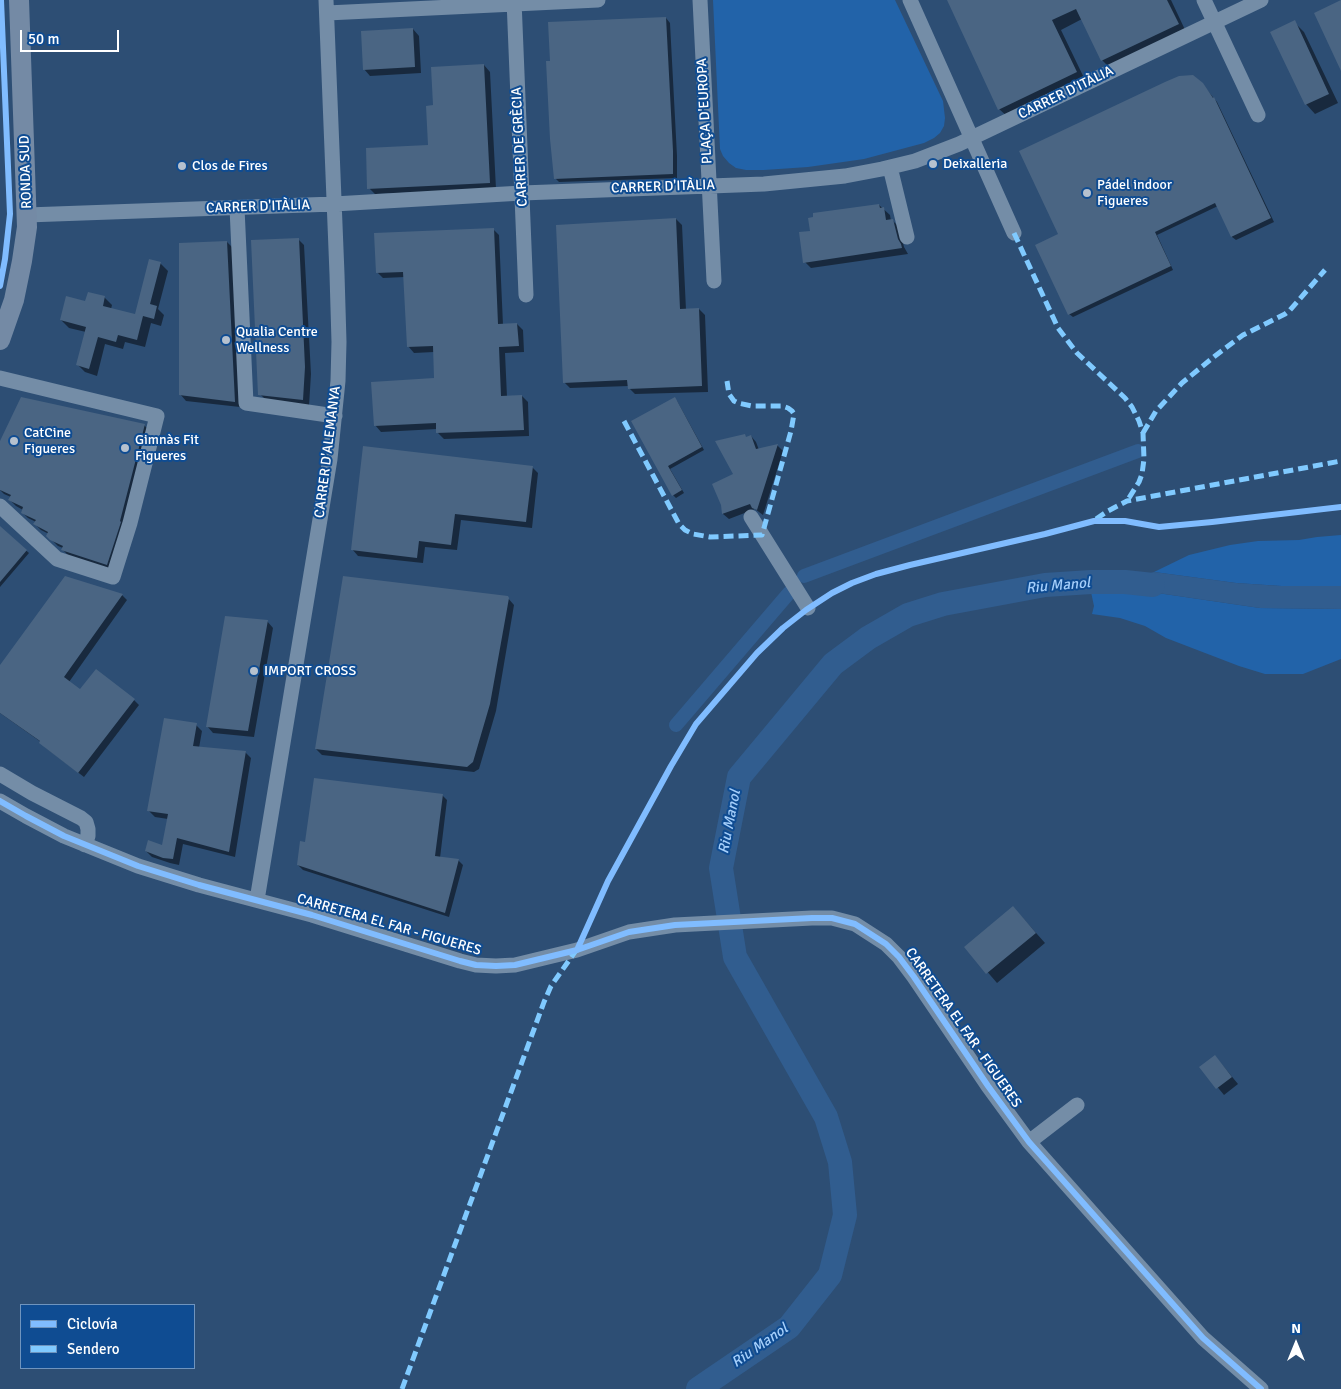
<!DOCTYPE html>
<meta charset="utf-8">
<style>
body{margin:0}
#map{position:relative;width:1341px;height:1389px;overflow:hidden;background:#2d4e74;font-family:Signika,sans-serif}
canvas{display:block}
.legend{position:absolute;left:20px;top:1304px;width:175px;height:65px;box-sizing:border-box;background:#0f4c92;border:1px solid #6f94be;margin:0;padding:6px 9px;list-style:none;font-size:15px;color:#fff}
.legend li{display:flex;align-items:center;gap:10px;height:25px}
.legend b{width:25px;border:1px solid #6f94be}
.north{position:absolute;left:1271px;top:1319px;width:50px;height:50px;-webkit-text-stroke:4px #0f4c92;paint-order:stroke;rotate:0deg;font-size:14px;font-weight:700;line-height:20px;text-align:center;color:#fff}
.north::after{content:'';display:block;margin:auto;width:18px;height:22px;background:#fff;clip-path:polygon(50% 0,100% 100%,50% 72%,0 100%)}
.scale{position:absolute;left:20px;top:30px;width:99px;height:22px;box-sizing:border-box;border:2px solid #fff;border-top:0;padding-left:6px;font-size:15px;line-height:18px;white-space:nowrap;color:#fff;-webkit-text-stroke:4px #0f4c92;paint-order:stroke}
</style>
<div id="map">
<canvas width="1341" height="1389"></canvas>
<ul class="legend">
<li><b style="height:6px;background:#80bcff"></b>Ciclovía</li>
<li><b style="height:6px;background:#80caff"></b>Sendero</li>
</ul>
<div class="north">N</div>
<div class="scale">50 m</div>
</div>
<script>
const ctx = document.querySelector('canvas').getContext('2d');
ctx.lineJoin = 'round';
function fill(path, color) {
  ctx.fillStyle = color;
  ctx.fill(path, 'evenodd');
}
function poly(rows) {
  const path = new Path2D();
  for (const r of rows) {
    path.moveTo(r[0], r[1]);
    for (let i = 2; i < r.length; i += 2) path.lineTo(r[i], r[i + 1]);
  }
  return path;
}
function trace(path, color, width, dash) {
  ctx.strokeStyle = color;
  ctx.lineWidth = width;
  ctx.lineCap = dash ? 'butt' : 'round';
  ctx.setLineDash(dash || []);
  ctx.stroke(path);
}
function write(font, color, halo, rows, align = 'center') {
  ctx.font = font + ' Signika,sans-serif';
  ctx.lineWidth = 4;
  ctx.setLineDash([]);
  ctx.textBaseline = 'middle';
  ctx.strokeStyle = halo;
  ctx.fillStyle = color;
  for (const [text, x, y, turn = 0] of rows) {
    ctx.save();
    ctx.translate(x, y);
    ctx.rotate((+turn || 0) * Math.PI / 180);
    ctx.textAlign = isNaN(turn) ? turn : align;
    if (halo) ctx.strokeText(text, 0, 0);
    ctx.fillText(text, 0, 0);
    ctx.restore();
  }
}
const green = poly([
 [713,0,895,0,943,101,945,118,944,126,940,133,934,138,924,143,864,159,808,167,764,170,746,170,736,168,729,163,723,156,720,149],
 [1341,535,1341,586,1281,586,1236,583,1154,572,1189,555,1230,545,1258,541,1299,540,1317,537],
 [1101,591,1144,591,1260,608,1341,609,1341,659,1303,674,1265,674,1239,666,1166,638,1145,626,1120,618,1092,614,1094,606,1091,592]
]);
const water = poly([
 [1154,572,1236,583,1281,586,1341,586,1341,609,1260,608,1144,591,1091,592]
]);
const shadow = poly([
 [948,0,1171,0,1187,34,1112,70,1102,60,1082,19,1061,30,1086,82,1009,118,999,109],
 [666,18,670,23,677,156,677,178,559,182,555,178],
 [1294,22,1304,32,1338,103,1315,114,1306,104],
 [413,29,419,36,421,73,370,76,364,69],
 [484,65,490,72,496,189,375,194,369,188,429,146,434,107],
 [1202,84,1217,102,1274,222,1236,240,1232,237,1218,206,1157,235,1173,270,1073,317,1069,314,1059,235],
 [879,205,890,215,891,221,893,221,899,227,904,247,908,254,811,268,805,262,811,232],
 [676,219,682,225,686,310,699,309,705,315,708,392,635,394,629,388,629,386,570,388,564,382],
 [493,229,499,235,503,325,517,324,523,330,524,352,505,353,507,397,522,396,528,402,529,436,444,439,438,433,437,429,381,432,375,425,435,379,434,352,414,353,408,346,405,277,383,278,377,272],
 [298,239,304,245,311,374,309,406,266,400,260,394],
 [227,242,233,248,240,407,186,401,180,394],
 [160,263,168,271,158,309,164,315,161,326,151,323,145,347,125,342,123,349,105,344,97,376,85,372,78,365,86,332,69,328,61,320,86,303,104,297,112,305,111,309,140,316,137,313],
 [677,401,704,450,670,469,684,493,676,498,673,495,633,422],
 [144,425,150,431,113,570,69,556,63,550,63,548,58,546,48,536,49,534,41,530,35,524,36,522,28,518,22,512,23,510,16,506,10,500,11,497,4,494,0,490,0,443],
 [751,436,756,442,759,450,777,445,783,451,763,515,755,509,729,519,723,514,722,504],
 [532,467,538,473,532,528,461,520,457,550,425,547,423,563,358,556,352,549],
 [0,528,29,553,0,587],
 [122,595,127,600,69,682,80,691,134,700,139,705,84,777,46,748,41,742,0,713,0,667],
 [507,597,514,605,496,711,479,769,474,772,322,755,316,749],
 [267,621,273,628,254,737,213,733,207,726],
 [196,725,202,731,199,748,245,752,251,758,235,857,183,844,179,865,170,863,152,857,146,851,163,847,168,819,155,817,149,811],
 [442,795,447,800,440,858,458,860,463,865,449,917,303,870,298,865,307,843],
 [1013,907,1045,943,997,983,966,947],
 [1215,1056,1238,1084,1224,1095,1201,1067]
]);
const canal = poly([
 [804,576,1138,451],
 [676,725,789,593]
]);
const river = poly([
 [698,1389,789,1327,830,1275,845,1215,840,1162,826,1117,735,957,721,868,739,777,833,664,868,638,908,615,943,604,1045,585,1091,582,1125,582,1153,585]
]);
const building = poly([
 [947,0,1167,0,1179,24,1101,61,1076,9,1052,20,1077,72,998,110],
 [1341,0,1341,71,1314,13],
 [666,17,673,151,673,174,554,179,550,139,546,61,550,61,548,22],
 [1295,20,1329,94,1305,105,1270,32],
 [413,28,415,67,363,70,361,31],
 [484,64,490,183,367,189,366,148,428,145,426,106,433,105,431,67],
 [1193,75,1203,83,1213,98,1214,97,1271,218,1231,237,1215,203,1155,232,1171,266,1068,315,1035,245,1058,234,1019,151,1165,82,1179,76],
 [879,204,880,208,884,207,886,220,893,219,898,239,901,244,902,248,803,263,799,232,810,231,808,218,813,217,813,213],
 [676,218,680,309,699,308,702,386,628,389,627,380,563,383,556,225],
 [494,228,498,324,517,323,519,346,499,347,501,396,522,395,524,430,436,433,436,423,374,426,371,382,434,378,433,346,407,347,403,272,376,273,374,233],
 [299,238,305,367,303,400,258,395,251,240],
 [227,241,235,402,179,395,179,243],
 [149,259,161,262,150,304,157,306,154,319,143,316,137,340,118,335,116,342,98,337,89,369,76,365,86,327,60,320,66,296,85,301,88,292,105,296,103,306,139,315,135,314],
 [21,397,145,424,120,521,121,522,107,565,61,550,63,546,50,540,46,536,48,532,33,524,36,520,21,513,23,507,8,500,11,495,0,490,0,441],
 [675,397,702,447,668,466,682,490,672,496,631,421],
 [745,434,746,437,751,435,756,449,778,444,757,510,752,508,750,504,722,514,721,505,712,484,733,474,715,441],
 [363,446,533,466,526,522,455,514,451,545,419,541,417,558,351,550],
 [0,526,27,550,0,582],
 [65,576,123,594,64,677,80,689,96,669,135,699,78,773,39,743,40,741,0,713,0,665],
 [343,576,508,596,509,598,490,704,473,762,467,767,315,749],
 [225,616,268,620,248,731,206,727],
 [164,718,197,723,193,746,246,751,229,852,177,838,173,859,163,858,145,851,148,840,162,845,168,814,147,811],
 [314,778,443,794,435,856,459,859,445,913,297,865,300,841,305,842],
 [1013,906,1036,933,986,974,964,947],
 [1215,1055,1232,1077,1216,1089,1199,1067]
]);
const minor = poly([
 [514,0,526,295],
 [700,0,714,281],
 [910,0,1014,233],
 [1204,0,1258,115],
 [327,13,598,0],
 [890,167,907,237],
 [237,208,246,403,335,416],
 [27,215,334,204,522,193,764,184,845,176,882,169,915,161,959,144,1261,0],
 [0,378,157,416,130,523,113,577,57,559,0,506],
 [751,517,808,608],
 [0,774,32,793,81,818,86,822,88,829,88,836,85,845],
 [0,801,26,816,64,836,138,866,199,885,312,915,460,961,476,965,496,966,515,965,577,950,629,932,675,925,812,918,832,918,855,924,886,944,899,957,914,977,988,1086,1029,1142,1203,1338,1261,1389],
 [257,900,330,459,338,381,339,342,337,274,326,0],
 [1029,1142,1077,1105]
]);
const major = poly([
 [0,340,14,300,22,261,27,227,19,0]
]);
const quiet = poly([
 [1014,233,1058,328,1077,353,1125,398,1132,407,1139,421,1143,433,1144,459,1142,474,1139,482,1127,501],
 [624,421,679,524,685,530,693,534,710,537,762,535,791,431,794,414,792,411,788,408,782,406,752,406,738,403,734,401,729,394,727,381],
 [1143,433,1156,411,1182,383,1215,356,1243,335,1285,314,1290,310,1325,270],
 [1096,519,1108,511,1127,501,1341,461],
 [402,1389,544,1002,551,986,577,949]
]);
const cycleway = poly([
 [0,286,5,259,10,214,1,0],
 [0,801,26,816,64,836,138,866,199,885,312,915,460,961,476,965,496,966,515,965,577,950,629,932,675,925,812,918,832,918,855,924,886,944,899,957,914,977,988,1086,1029,1142,1203,1338,1261,1389],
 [577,950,608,881,671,766,696,724,757,653,783,628,806,610,832,593,852,583,876,574,910,565,1045,534,1094,521,1125,521,1159,527,1212,522,1341,507]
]);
const markers = [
 [933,164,5,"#b6c1ce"],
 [182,166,5,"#b6c1ce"],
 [1087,193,5,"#b6c1ce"],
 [226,340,5,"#b6c1ce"],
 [14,441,5,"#b6c1ce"],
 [125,448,5,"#b6c1ce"],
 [254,671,5,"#b6c1ce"]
];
const streetNames = [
 ["CARRER D'ITÀLIA",1066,93,-26],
 ["PLAÇA D'EUROPA",705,111,-93],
 ["CARRER DE GRÈCIA",520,147,-93],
 ["RONDA SUD",26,172,-92],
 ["CARRER D'ITÀLIA",663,187,-2],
 ["CARRER D'ITÀLIA",258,207,-2],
 ["CARRER D'ALEMANYA",328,452,-83],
 ["CARRETERA EL FAR - FIGUERES",389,925,16],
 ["CARRETERA EL FAR - FIGUERES",963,1028,55]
];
const poiNames = [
 ["Deixalleria",943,164],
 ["Clos de Fires",192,166],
 ["Pádel indoor",1097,185],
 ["Figueres",1097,201],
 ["Qualia Centre",236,332],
 ["Wellness",236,348],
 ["CatCine",24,433],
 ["Figueres",24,449],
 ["Gimnàs Fit",135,440],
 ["Figueres",135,456],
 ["IMPORT CROSS",264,671]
];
const waterNames = [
 ["Riu Manol",1058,586,-5],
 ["Riu Manol",730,822,-79],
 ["Riu Manol",760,1346,-35]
];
fill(green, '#2263a9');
fill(water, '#315d8f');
fill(shadow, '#0007');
trace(canal, '#315d8f', 14);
trace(river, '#315d8f', 24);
fill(building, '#4a6583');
trace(minor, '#748da7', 15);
trace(major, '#748aa5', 20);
trace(quiet, '#80caff', 5, [10, 5]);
trace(cycleway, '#80bcff', 6);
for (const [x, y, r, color] of markers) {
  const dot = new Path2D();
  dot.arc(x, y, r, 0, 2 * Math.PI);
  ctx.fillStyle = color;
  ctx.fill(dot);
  trace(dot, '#0f4c92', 2);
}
write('14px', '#fff', '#0f4c92', streetNames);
write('14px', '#fff', '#0f4c92', poiNames, 'left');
write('italic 15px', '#a5cffb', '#0f4c92', waterNames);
</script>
